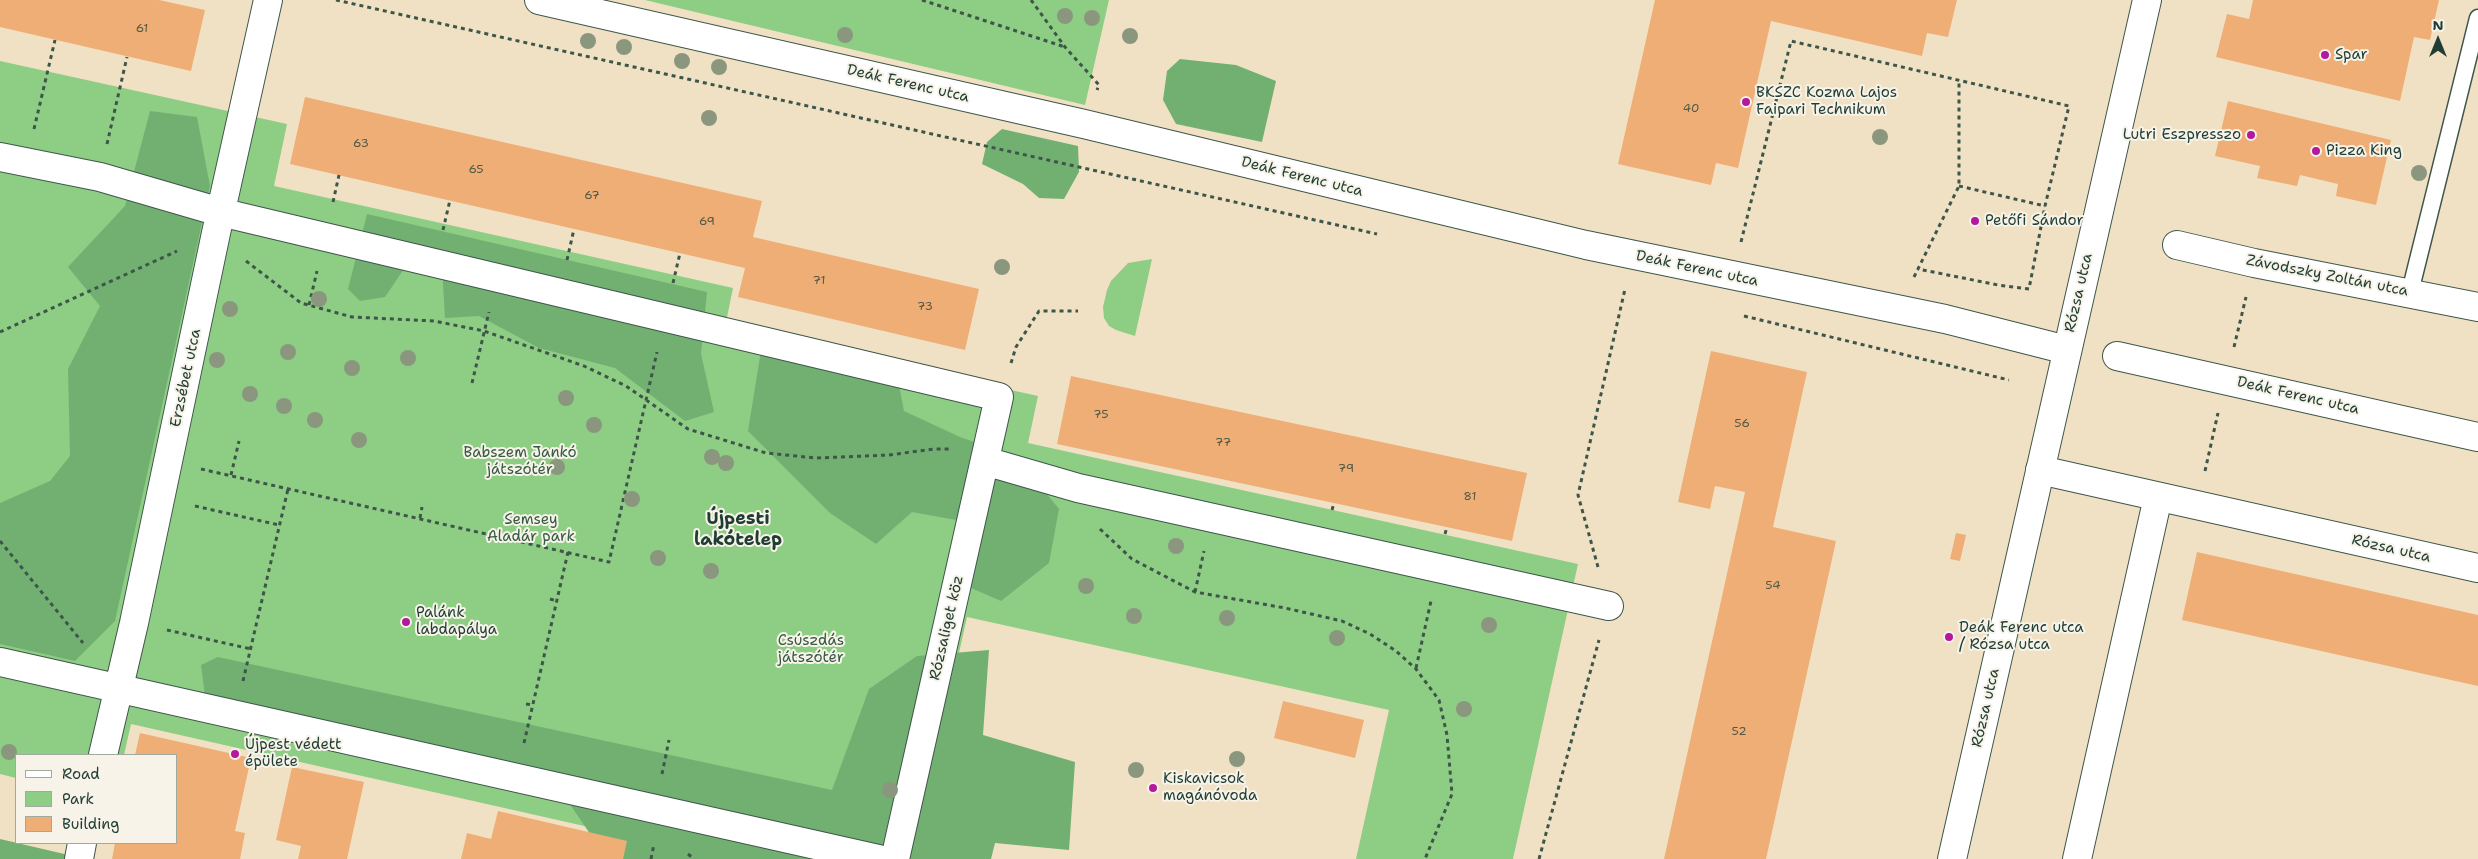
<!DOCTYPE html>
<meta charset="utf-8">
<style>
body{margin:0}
#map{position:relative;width:2478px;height:859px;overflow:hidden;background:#f1e1c4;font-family:"Shantell Sans",sans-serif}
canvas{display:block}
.legend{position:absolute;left:15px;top:754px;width:162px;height:90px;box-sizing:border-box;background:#f7f3e8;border:1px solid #a1aaa0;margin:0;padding:6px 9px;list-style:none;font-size:15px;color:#1f3d34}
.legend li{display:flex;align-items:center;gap:10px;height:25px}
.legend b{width:25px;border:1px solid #a1aaa0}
.north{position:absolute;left:2413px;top:15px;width:50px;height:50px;-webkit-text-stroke:4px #f7f3e8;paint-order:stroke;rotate:0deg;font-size:14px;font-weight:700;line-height:20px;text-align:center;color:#1f3d34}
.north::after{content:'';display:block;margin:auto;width:18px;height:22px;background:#1f3d34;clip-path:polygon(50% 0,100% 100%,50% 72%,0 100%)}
</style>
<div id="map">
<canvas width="2478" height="859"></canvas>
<ul class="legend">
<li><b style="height:6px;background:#fff"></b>Road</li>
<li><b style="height:14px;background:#8ecd84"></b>Park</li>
<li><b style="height:14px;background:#eeae76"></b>Building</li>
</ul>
<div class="north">N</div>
</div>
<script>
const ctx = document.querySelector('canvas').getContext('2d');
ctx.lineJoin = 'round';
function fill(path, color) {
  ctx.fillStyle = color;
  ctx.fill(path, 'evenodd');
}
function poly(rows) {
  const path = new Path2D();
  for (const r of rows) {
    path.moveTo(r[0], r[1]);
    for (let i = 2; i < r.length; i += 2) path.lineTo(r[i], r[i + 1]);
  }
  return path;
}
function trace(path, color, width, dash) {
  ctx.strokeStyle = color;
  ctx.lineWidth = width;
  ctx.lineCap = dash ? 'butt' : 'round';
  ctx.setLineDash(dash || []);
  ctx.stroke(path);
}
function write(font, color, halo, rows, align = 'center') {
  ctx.font = font + ' "Shantell Sans",sans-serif';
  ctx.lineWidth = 4;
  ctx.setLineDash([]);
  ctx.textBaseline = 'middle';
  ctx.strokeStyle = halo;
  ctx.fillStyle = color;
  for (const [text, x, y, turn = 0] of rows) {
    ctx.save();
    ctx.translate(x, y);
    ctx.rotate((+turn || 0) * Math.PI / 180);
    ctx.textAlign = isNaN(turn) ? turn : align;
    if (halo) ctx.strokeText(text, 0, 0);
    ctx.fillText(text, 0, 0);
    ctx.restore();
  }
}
const green = poly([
 [645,0,1109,0,1085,105],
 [0,61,287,124,274,186,733,288,725,327,1038,396,1028,443,1578,564,1513,859,1356,859,1389,710,967,617,913,859,731,859,131,724,124,755,16,755,16,778,0,774],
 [1152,259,1135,336,1116,330,1109,326,1104,318,1103,307,1107,290,1111,281,1128,263]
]);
const forest = poly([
 [1180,59,1236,65,1276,81,1262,142,1176,124,1163,100,1167,71],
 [150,111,197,117,210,186,115,621,75,661,0,644,0,503,50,481,70,456,68,369,100,306,68,267,125,206],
 [1002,129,1078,146,1079,172,1064,199,1039,198,1023,184,982,164,987,142],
 [367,214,707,292,701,354,714,412,685,421,615,368,539,348,479,316,445,318,442,266,410,260,385,297,360,301,348,289],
 [764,332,895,364,904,411,960,437,1017,457,1059,509,1049,563,1001,601,971,588,984,525,912,512,876,544,830,513,748,431],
 [989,650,983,735,1075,762,1069,850,995,843,991,859,620,859,599,847,567,800,207,712,201,665,218,657,832,790,869,689,917,656],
 [0,839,73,856,72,859,0,859]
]);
const building = poly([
 [0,0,159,0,205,10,191,71,0,27],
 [1655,0,1957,0,1948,37,1927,33,1922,56,1771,21,1738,168,1716,163,1711,185,1618,164],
 [2253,0,2439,0,2430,40,2414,37,2400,101,2216,57,2227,14,2249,19],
 [305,97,762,201,753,237,979,289,965,350,738,297,745,268,290,164],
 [2228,101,2391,140,2376,205,2336,196,2338,184,2300,175,2297,186,2257,178,2260,166,2215,156],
 [1711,351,1807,372,1773,527,1836,541,1766,859,1664,859,1745,492,1715,486,1710,509,1678,502],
 [1071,376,1527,473,1512,541,1057,444],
 [1956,533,1966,535,1960,561,1950,559],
 [2197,552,2478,615,2478,686,2182,620],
 [1283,701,1364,720,1355,758,1274,738],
 [140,733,251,758,235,831,245,833,240,859,112,859,115,843,176,843,176,755,135,755],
 [292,767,364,782,347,859,298,859,301,846,276,840],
 [498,811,627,841,623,859,461,859,467,833,491,839]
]);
const path = poly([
 [336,0,1377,234],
 [922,0,1065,47],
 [1031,0,1065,47,1099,85,1097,90],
 [34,129,55,40],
 [107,144,127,57],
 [1959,186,2045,206],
 [333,202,339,175],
 [443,230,450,200],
 [1741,242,1791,41,2069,106,2045,206,2029,289,1998,285,1918,269],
 [567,260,574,229],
 [246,261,301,303,352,317,434,321,484,331,584,366,626,386,688,429,766,453,816,458,889,455,934,449,952,449],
 [1914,277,1959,186,1959,81],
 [673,283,680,253],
 [309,305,317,271],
 [1744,316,2009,380],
 [0,332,177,251],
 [2234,347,2246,297],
 [1011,363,1016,347,1039,311,1078,311],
 [472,383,489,312],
 [201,469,609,562,657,352],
 [2205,471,2218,413],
 [231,475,239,441],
 [195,506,279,525],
 [1332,510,1334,503],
 [420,518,422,507],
 [1100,529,1132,559,1195,592,1285,608,1342,621,1370,634,1396,651,1416,669,1439,700,1447,735,1452,794,1425,859],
 [1445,534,1447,527],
 [0,541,83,643],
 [1598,567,1578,495,1625,289],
 [1195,592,1204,551],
 [550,599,557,601],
 [167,630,251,649],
 [1416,668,1431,601],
 [243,681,288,489],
 [526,704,533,705],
 [524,743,568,552],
 [662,774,669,740],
 [688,854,694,859],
 [651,859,654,844],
 [1539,859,1599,640]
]);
const lane = poly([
 [2410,292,2478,18]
]);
const street = poly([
 [539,0,1084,124,1586,245,1945,319,2067,350],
 [0,157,100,177,220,212,999,397,895,859],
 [2177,245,2254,263,2478,307],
 [2117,356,2478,437],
 [985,461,1078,488,1609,606],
 [2040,470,2478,568],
 [0,662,878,859],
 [103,755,134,623,216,233,268,0],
 [79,859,82,843],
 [2077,859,2158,497]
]);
const secondary = poly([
 [1952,859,2147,0]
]);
const trees = [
 [1065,16],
 [1092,18],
 [845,35],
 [1130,36],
 [588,41],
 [624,47],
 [682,61],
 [719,67],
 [709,118],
 [1880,137],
 [2419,173],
 [1002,267],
 [319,299],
 [230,309],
 [288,352],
 [408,358],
 [217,360],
 [352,368],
 [250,394],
 [566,398],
 [284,406],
 [315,420],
 [594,425],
 [359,440],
 [712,457],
 [726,463],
 [557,467],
 [632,499],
 [1176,546],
 [658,558],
 [711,571],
 [1086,586],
 [1134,616],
 [1227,618],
 [1489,625],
 [1337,638],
 [1464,709],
 [9,752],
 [1237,759],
 [1136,770],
 [890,790]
];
const markers = [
 [2325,55,5,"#b5179e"],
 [1746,102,5,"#b5179e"],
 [2251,135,5,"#b5179e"],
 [2316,151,5,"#b5179e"],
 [1975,221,5,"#b5179e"],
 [406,622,5,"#b5179e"],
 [1949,637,5,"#b5179e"],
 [235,754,5,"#b5179e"],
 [1153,788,5,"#b5179e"]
];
const numberNames = [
 ["61",142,29],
 ["40",1691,109],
 ["63",361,144],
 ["65",476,170],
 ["67",592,196],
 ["69",707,222],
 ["71",819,281],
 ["73",925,307],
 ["75",1101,415],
 ["56",1742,424],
 ["77",1223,443],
 ["79",1346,469],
 ["81",1470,497],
 ["54",1773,586],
 ["52",1739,732]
];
const poiNames = [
 ["Spar",2335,55],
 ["BKSZC Kozma Lajos",1756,93],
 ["Faipari Technikum",1756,110],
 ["Lutri Eszpresszo",2241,135,"right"],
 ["Pizza King",2326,151],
 ["Petőfi Sándor",1985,221],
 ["Palánk",416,613],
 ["labdapálya",416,630],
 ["Deák Ferenc utca",1959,628],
 ["/ Rózsa utca",1959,645],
 ["Újpest védett",245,745],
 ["épülete",245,762],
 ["Kiskavicsok",1163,779],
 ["magánóvoda",1163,796]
];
const streetNames = [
 ["Deák Ferenc utca",908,84,13],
 ["Deák Ferenc utca",1302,177,14],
 ["Deák Ferenc utca",1697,269,12],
 ["Závodszky Zoltán utca",2327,276,11],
 ["Rózsa utca",2079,293,-77],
 ["Erzsébet utca",186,378,-78],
 ["Deák Ferenc utca",2298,396,13],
 ["Rózsa utca",2391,549,13],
 ["Rózsaliget köz",947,628,-77],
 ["Rózsa utca",1986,708,-77]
];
const parkNames = [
 ["Babszem Jankó",520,453],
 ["játszótér",520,470],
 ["Semsey",531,520],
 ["Aladár park",531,537],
 ["Csúszdás",811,641],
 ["játszótér",811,658]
];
const quarterNames = [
 ["Újpesti",738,519],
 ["lakótelep",738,540]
];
fill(green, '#8ecd84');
fill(forest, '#72b072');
fill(building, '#eeae76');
trace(lane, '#3e564a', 19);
trace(street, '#3e564a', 30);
trace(secondary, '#3e564a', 30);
trace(path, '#3e564a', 3, [4, 4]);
trace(lane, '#fff', 16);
trace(street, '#fff', 28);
trace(secondary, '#fff', 28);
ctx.fillStyle = '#8a977e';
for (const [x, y] of trees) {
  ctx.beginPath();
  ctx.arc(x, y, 8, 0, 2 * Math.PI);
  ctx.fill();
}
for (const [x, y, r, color] of markers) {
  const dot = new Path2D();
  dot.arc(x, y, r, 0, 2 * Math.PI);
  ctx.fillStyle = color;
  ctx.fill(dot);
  trace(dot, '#f7f3e8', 2);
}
write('12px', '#535944', null, numberNames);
write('15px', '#1f3d34', '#f7f3e8', poiNames, 'left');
write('15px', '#1f3d34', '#f7f3e8', streetNames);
write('15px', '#355a44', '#f7f3e8', parkNames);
write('bold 18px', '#1f3d34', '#f7f3e8', quarterNames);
</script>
